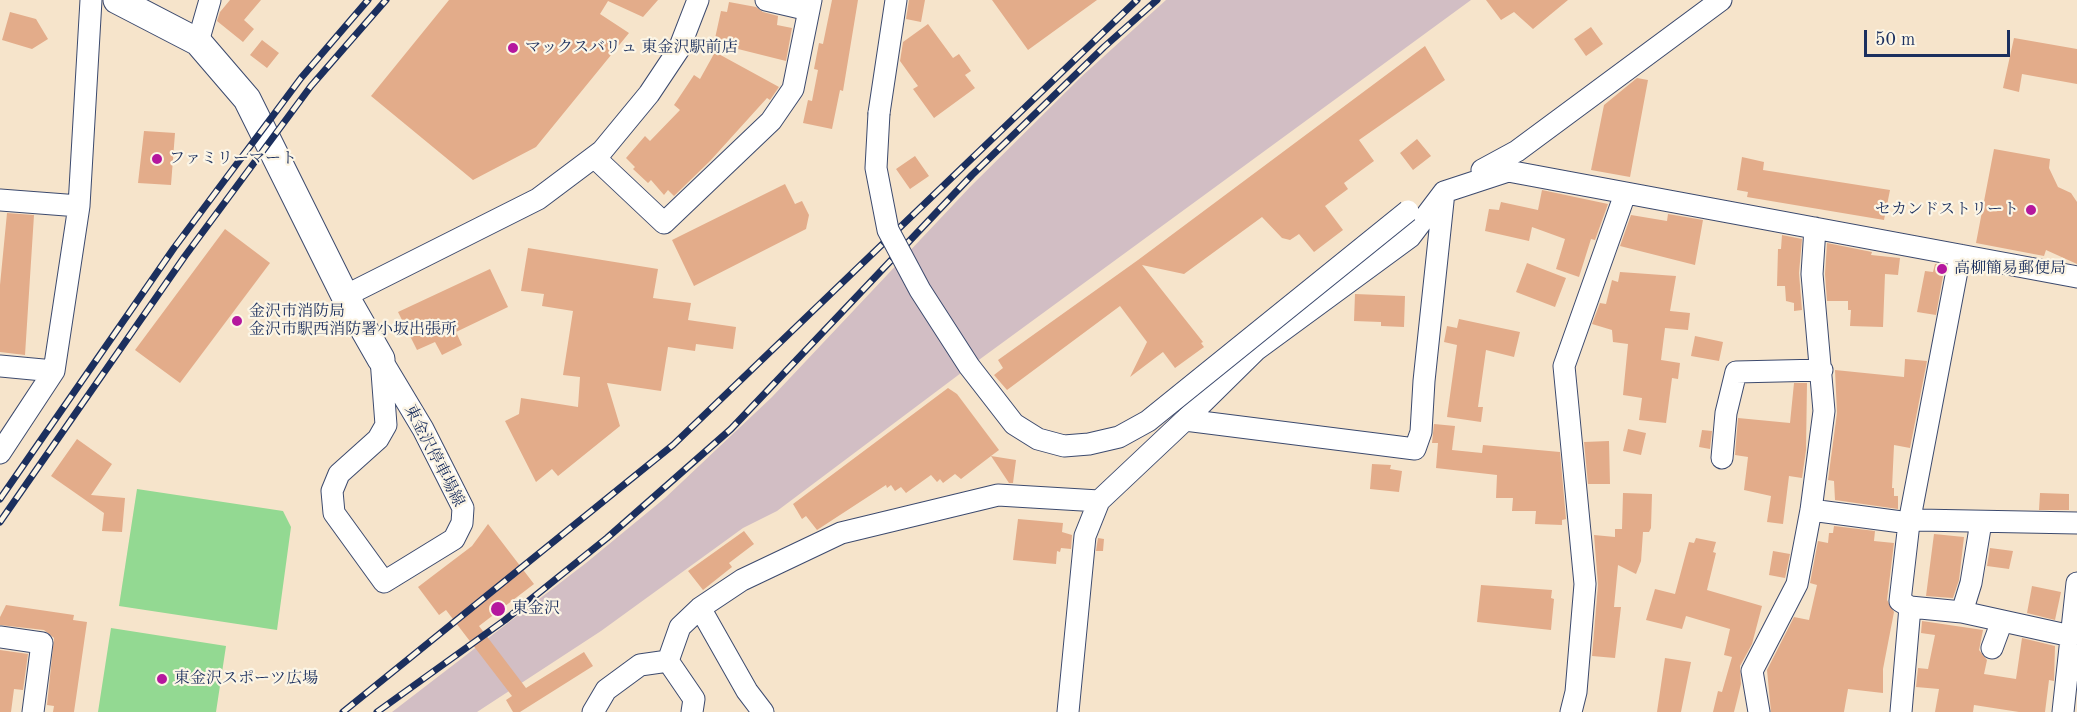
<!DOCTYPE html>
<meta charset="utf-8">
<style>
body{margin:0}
#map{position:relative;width:2077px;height:712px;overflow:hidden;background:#f6e4cb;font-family:"Old Standard TT",serif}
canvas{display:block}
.scale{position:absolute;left:1864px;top:30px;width:146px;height:27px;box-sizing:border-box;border:3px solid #1b2f5e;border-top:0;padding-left:8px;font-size:18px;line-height:21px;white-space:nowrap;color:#1b2f5e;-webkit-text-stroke:4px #fcf5e5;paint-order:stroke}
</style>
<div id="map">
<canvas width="2077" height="712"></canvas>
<div class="scale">50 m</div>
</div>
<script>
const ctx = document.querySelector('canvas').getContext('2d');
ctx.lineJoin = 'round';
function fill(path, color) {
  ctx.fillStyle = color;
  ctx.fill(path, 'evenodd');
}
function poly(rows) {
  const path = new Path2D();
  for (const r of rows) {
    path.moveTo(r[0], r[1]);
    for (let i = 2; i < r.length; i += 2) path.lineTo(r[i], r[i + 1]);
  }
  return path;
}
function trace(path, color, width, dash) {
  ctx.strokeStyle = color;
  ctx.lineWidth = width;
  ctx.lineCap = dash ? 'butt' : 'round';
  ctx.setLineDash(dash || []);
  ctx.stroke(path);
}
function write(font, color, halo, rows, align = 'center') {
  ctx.font = font + ' "Old Standard TT","Noto Serif JP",serif';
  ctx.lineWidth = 4.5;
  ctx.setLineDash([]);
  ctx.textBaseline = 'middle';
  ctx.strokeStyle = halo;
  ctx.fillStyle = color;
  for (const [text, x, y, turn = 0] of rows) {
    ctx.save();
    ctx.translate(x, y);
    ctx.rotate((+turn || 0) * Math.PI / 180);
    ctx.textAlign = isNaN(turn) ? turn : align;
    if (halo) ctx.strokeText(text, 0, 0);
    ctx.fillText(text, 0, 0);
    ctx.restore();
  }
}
const industrial = poly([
 [1166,0,1471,0,961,373,777,511,743,528,601,631,477,712,392,712,586,563,665,498,772,397,970,187,1081,77]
]);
const green = poly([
 [137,489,283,511,291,527,277,630,119,606],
 [111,628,226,646,216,712,98,712]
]);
const building = poly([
 [230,0,261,0,244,20,254,29,243,42,217,21,220,12],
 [449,0,658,0,643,17,608,1,600,14,629,33,536,147,473,180,371,96],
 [832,0,858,0,843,91,840,90,832,129,803,123,808,100,812,101,818,70,814,69,819,43,823,44],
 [909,0,925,0,921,22,906,19],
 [992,0,1097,0,1028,50],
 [1486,0,1568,0,1533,29,1514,12,1501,20],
 [729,2,756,7,763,12,778,16,777,25,792,28,786,61,714,43,721,11,727,12],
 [10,12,36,19,48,39,32,49,2,40],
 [928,24,953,58,959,54,971,71,965,75,975,88,934,118,913,89,918,86,900,61,903,42],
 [1591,27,1603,44,1586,56,1574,39],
 [2014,38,2077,49,2077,84,2022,74,2019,92,2003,88],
 [262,40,279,53,267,68,250,55],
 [1425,46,1445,80,1359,140,1374,161,1344,183,1348,189,1325,206,1343,230,1314,252,1299,234,1290,240,1282,238,1262,217,1184,274,1142,265,1203,342,1201,343,1204,347,1175,368,1163,352,1130,377,1147,342,1120,306,1007,390,994,375,1003,368,998,360,1138,260],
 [715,52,779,87,770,100,767,98,710,161,674,196,668,190,664,195,651,180,648,183,633,169,635,167,626,158,645,136,650,141,680,110,674,105,694,75,700,79],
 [1637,78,1648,80,1630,177,1591,170,1604,105],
 [144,131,175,133,171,185,138,183],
 [1417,139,1431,156,1413,170,1400,153],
 [1994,149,2050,159,2049,168,2058,187,2071,193,2077,202,2077,264,2046,250,2044,256,1976,243],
 [915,156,929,176,910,189,896,169],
 [1742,157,1764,162,1763,170,1890,190,1884,220,1747,197,1748,192,1737,190],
 [785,184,795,204,802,201,809,215,806,229,694,286,672,240],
 [1542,190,1608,204,1595,240,1591,239,1579,277,1556,269,1565,239,1532,227,1529,241,1485,231,1489,209,1499,210,1501,202,1538,210],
 [7,213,34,215,25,355,0,352,0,285],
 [1668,214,1703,220,1695,265,1620,246,1631,215,1667,221],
 [225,229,270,263,180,383,135,350],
 [1782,235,1802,239,1799,273,1802,310,1794,311,1794,303,1786,301,1785,286,1777,286,1778,249,1781,249],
 [1827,243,1872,252,1871,255,1900,258,1898,275,1885,274,1883,327,1850,326,1851,310,1848,310,1848,301,1827,301,1825,274],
 [528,248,658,269,653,298,691,303,688,320,736,327,733,349,696,344,695,351,668,347,661,391,607,383,620,426,558,476,552,469,536,482,505,421,519,414,521,398,578,407,580,377,563,375,573,311,542,306,544,294,521,291],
 [1527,263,1566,278,1555,307,1516,292],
 [1935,264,1945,265,1936,315,1917,312,1925,271,1933,272],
 [490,269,508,307,456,332,462,345,442,355,435,342,417,350,398,312],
 [1620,272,1676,276,1670,311,1690,313,1688,330,1665,328,1661,360,1680,363,1678,379,1672,378,1666,423,1639,420,1642,398,1623,395,1628,344,1613,342,1612,330,1592,324,1600,303,1606,304,1612,280,1618,282],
 [1355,294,1405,296,1404,327,1381,326,1381,322,1354,321],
 [1459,319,1520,332,1514,357,1486,350,1478,407,1483,407,1481,422,1447,417,1457,345,1444,342,1447,326,1457,328],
 [1695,336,1723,342,1719,361,1691,356],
 [1905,359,1927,361,1910,448,1894,445,1892,488,1894,488,1894,496,1898,496,1898,509,1835,500,1834,481,1828,480,1837,413,1835,370,1904,377],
 [1794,383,1807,383,1806,450,1802,478,1789,476,1783,524,1767,522,1771,496,1744,490,1748,457,1735,455,1738,418,1790,423],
 [948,388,957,394,999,450,991,456,1016,460,1013,483,1009,483,991,456,961,479,955,474,943,483,940,479,937,482,931,475,906,493,901,487,895,491,891,485,887,488,886,485,817,530,806,516,802,519,793,504],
 [1434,424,1455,426,1452,450,1482,453,1483,445,1560,452,1566,519,1562,520,1562,525,1535,524,1536,511,1512,511,1513,498,1496,498,1497,475,1436,468,1438,443,1432,443],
 [1628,429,1646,433,1641,455,1623,451],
 [1702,430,1712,431,1710,449,1699,447],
 [77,439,112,464,91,495,125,498,122,532,102,531,104,513,51,476],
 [1609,441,1610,484,1588,484,1584,442],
 [1372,464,1391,465,1390,469,1402,471,1399,492,1370,489],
 [1623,493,1652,494,1651,528,1649,532,1643,532,1641,561,1636,574,1618,565,1614,607,1621,607,1615,658,1592,656,1598,585,1594,535,1615,537,1615,529,1622,529],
 [2040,493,2069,494,2069,510,2039,510],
 [1018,519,1063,523,1062,532,1072,535,1071,549,1061,548,1060,552,1057,551,1056,564,1013,560],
 [488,524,534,584,479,626,526,688,584,652,593,666,520,712,513,712,506,700,512,696,446,610,439,615,418,587,472,546],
 [1834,526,1875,531,1874,541,1894,543,1887,600,1894,612,1883,669,1883,693,1848,689,1844,712,1771,712,1767,670,1794,617,1809,620,1817,585,1810,583,1818,541,1828,543,1829,533,1833,533],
 [744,531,754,544,729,563,732,567,703,590,688,571],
 [1934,534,1964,537,1959,580,1953,598,1926,596],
 [1098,538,1104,539,1103,551,1096,551],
 [1696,538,1716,542,1713,552,1716,553,1707,590,1762,606,1752,644,1740,666,1741,684,1734,712,1713,712,1718,691,1722,692,1732,657,1724,655,1730,629,1686,616,1682,629,1646,620,1655,589,1675,594,1689,542,1694,543],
 [1990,548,2013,551,2009,569,1987,566],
 [1773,551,1790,554,1785,578,1769,575],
 [1481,585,1552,590,1551,598,1554,599,1551,630,1477,622],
 [2032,586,2061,592,2055,620,2027,613],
 [6,605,74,615,73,620,87,622,74,712,53,712,54,706,47,705,54,638,44,630,0,625,0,617],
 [1922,621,1983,630,1979,650,1987,660,1984,674,2016,679,2022,638,2055,646,2054,681,2049,680,2045,712,2019,712,1974,705,1973,712,1935,712,1939,689,1916,687,1918,668,1928,669,1935,635,1921,633],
 [0,650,28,654,23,690,14,689,11,712,0,712],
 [1665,658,1691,662,1681,712,1657,712]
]);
const minor = poly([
 [766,0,809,10],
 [198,42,210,0],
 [879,113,896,0],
 [594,157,664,223,771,121,793,89,811,0],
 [1482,170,1517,151,1721,0],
 [0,200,79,206],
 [345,296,538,199,602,151,649,94,679,49,698,0],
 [381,359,423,429,463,508,462,523,454,539,384,582,334,513,332,491,339,474,378,439,386,425,381,359],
 [0,366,54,371],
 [1185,420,1256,350,1410,237,1444,192,1508,171,2077,277],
 [0,453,54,371,79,206,91,0],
 [1722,458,1726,413,1736,372,1822,370],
 [1811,510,1909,523,1960,255],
 [1910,607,1962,612,2071,636],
 [700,608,747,691,763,712],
 [1962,612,1971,583,1981,522],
 [0,637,42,643,33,712],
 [1992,648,2002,621],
 [668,661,680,627,700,608,742,580,841,533,998,495,1099,501],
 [668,661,694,699,692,712],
 [593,712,606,690,640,665,668,661],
 [1068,712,1085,536,1099,501,1185,420,1415,449,1421,432,1424,381,1444,192],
 [1571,712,1576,692,1585,584,1564,366,1625,194],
 [1759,712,1752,671,1797,584,1811,510,1824,411,1812,274,1815,228],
 [1901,712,1910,607,1900,601,1909,523,1918,520,2077,523],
 [2063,712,2077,583]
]);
const major = poly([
 [117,0,198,42,247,99,345,296,381,359]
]);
const rail = poly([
 [0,499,174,248,301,78,368,0],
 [0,522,185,256,311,86,386,0],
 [343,712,673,445,1137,0],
 [377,712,505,620,607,538,731,429,972,175,1104,47,1157,0]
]);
const minorBridge = poly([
 [879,113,876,168,888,230,920,290,969,366,1014,424,1038,439,1064,446,1089,444,1119,437,1148,421,1408,211]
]);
const markers = [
 [513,48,6,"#b5179e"],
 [157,159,6,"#b5179e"],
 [2031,210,6,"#b5179e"],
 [1942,269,6,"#b5179e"],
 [237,321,6,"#b5179e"],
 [498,609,8,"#b5179e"],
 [162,679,6,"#b5179e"]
];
const poiNames = [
 ["マックスバリュ 東金沢駅前店",525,48],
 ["ファミリーマート",169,159],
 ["セカンドストリート",2019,210,"right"],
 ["高柳簡易郵便局",1954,269],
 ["金沢市消防局",249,312],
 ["金沢市駅西消防署小坂出張所",249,330],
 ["東金沢",512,609],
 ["東金沢スポーツ広場",174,679]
];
const streetNames = [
 ["東金沢停車場線",434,456,63]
];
fill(industrial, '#d2bec4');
fill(green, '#93d992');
fill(building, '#e3ac8a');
trace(minor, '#3c4a6e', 23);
trace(major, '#3c4a6e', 29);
trace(minor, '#fff', 21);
trace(major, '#fff', 27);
trace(rail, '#1b2f5e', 7);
trace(rail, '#fcf5e5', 4.5, [14]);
trace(minorBridge, '#3c4a6e', 23, []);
trace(minorBridge, '#fff', 21);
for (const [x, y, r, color] of markers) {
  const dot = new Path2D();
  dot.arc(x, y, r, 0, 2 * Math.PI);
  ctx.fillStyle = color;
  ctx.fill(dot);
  trace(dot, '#fcf5e5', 2);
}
write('16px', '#1b2f5e', '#fcf5e5', poiNames, 'left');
write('16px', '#1b2f5e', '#fcf5e5', streetNames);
</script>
